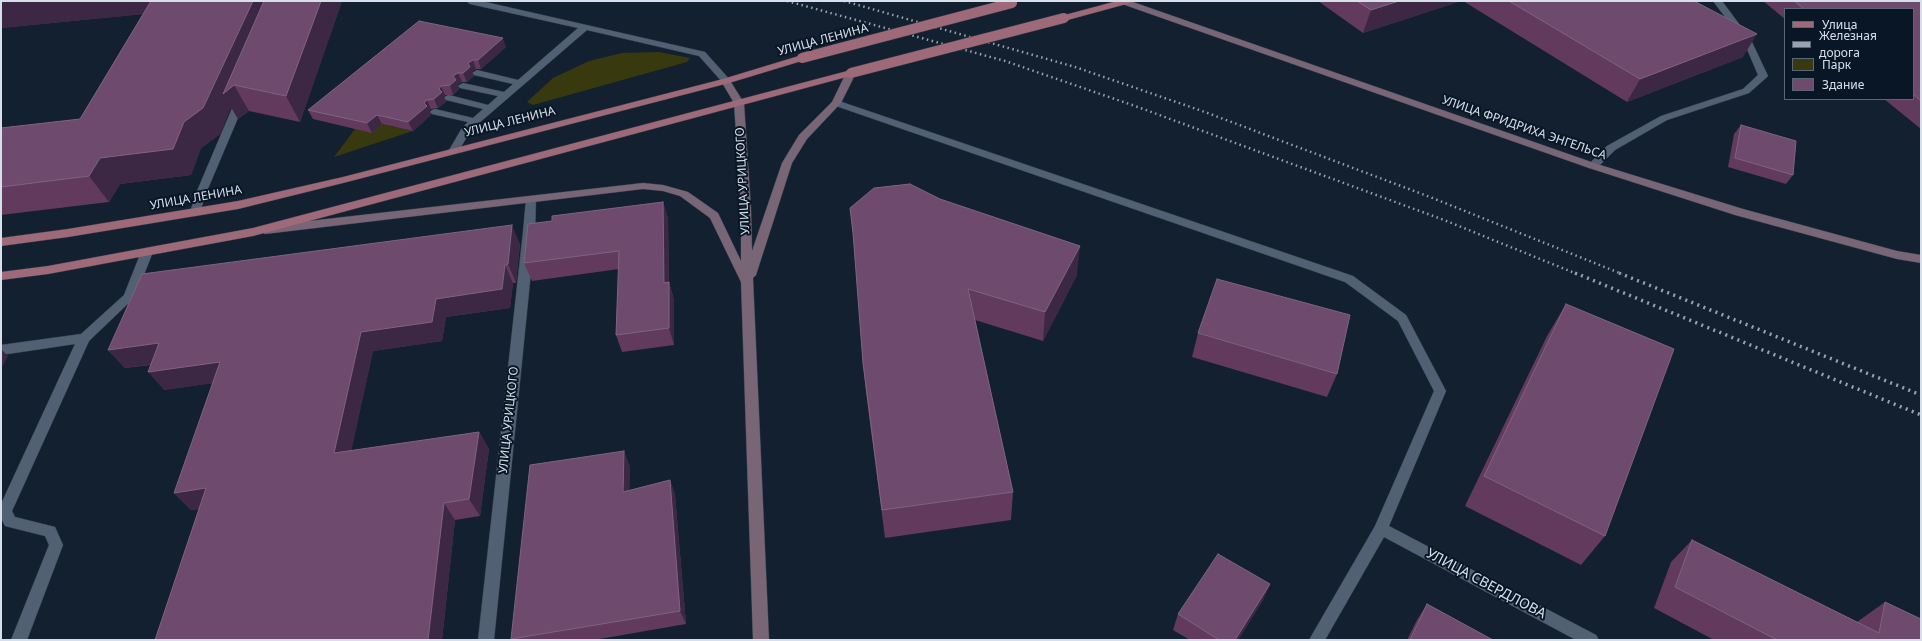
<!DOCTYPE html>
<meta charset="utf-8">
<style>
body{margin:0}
#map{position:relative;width:1922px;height:641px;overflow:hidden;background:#12202f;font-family:"Noto Sans",sans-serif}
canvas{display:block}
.frame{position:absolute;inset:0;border:2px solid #d7e0ea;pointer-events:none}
.legend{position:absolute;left:1784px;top:8px;width:130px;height:92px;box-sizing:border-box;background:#091625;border:1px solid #5b6774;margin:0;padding:5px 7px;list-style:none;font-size:12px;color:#d7e0ea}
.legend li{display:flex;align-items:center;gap:8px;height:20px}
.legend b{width:20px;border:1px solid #5b6774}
</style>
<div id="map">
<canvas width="1922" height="641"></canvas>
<div class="frame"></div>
<ul class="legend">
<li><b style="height:5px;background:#9e6a7a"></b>Улица</li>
<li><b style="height:5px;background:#99a3af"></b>Железная дорога</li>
<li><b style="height:11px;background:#38390f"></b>Парк</li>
<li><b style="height:11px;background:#6e4b6e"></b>Здание</li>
</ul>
</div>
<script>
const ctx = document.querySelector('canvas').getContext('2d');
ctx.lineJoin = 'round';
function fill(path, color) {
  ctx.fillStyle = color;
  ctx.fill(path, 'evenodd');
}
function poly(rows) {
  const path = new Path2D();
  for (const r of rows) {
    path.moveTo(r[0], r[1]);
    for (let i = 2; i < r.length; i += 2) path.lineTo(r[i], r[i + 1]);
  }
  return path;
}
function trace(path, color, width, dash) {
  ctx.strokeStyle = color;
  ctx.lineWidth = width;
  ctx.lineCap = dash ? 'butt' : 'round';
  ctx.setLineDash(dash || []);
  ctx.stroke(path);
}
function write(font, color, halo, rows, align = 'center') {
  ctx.font = font + ' "Noto Sans",sans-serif';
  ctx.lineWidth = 4;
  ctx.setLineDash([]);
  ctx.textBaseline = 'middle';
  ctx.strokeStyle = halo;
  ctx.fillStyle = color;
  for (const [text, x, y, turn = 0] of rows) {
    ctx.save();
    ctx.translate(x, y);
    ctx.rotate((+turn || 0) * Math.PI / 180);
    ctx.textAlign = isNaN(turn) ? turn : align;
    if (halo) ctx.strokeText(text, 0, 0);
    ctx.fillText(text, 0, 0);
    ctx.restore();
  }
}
const green = poly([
 [659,52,690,58,687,62,533,105,527,102,553,78,589,61,622,53],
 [382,124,413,131,334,157,355,129]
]);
const lane = poly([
 [466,1,481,1,705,52,731,81,726,84,723,83,699,56,587,30,471,130,458,152,450,152,449,150,462,128,468,122,432,114,430,112,432,110,435,109,473,118,483,109,446,100,444,98,446,96,449,95,488,105,498,96,460,88,458,86,463,83,504,92,513,84,474,75,472,73,477,70,518,80,578,28,470,4,466,1],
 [1713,1,1722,1,1751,40,1768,76,1766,78,1749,93,1667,120,1615,150,1597,168,1589,168,1588,166,1589,164,1607,146,1661,116,1743,89,1758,75,1744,42,1713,1],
 [241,96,246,99,207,191,200,212,195,216,191,215,190,212,197,191,236,99,241,96],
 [147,248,153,252,135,297,89,341,12,511,15,517,55,527,63,545,27,640,11,640,49,545,45,536,5,526,1,518,1,504,75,344,1,355,1,345,81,334,124,295,141,252,147,248]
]);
const street = poly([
 [836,100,1353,276,1406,315,1446,391,1389,526,1596,635,1599,640,1576,640,1384,537,1325,640,1309,640,1375,526,1434,391,1398,321,1345,282,833,105,831,103,836,100],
 [531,196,536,199,535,232,494,640,478,640,523,232,526,199,531,196]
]);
const secondary = poly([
 [1121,1,1130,1,1597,164,1743,209,1897,251,1921,255,1921,263,1897,259,1735,215,1589,168,1122,4,1121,1],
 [851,70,856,73,841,103,807,139,792,163,756,275,753,278,769,640,753,640,741,282,710,218,680,196,663,191,643,189,265,234,259,230,265,226,643,183,663,185,688,192,718,213,741,261,741,209,734,103,721,81,726,78,729,79,744,103,751,209,752,251,782,163,799,135,832,102,846,73,851,70]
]);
const primary = poly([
 [1117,1,1131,1,1130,3,1064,21,1060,18,1061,16,1117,1],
 [802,55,805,56,807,58,805,60,729,83,343,183,238,209,68,237,1,246,1,238,68,229,238,201,343,177,723,79,802,55],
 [851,70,856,73,854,75,253,236,48,274,1,280,1,272,48,266,253,228,851,70]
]);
const railFar1 = poly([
 [787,1,1005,61,1135,106,1444,220,1577,274],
 [844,1,1075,67,1205,112,1430,197,1622,274]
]);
const rail = poly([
 [1575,273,1921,415],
 [1619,273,1921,395]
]);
const primaryBridge = poly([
 [802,58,1012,3],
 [851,73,1064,18]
]);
const wall = poly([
 [1,1,342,1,300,122,249,111,238,119,231,107,220,134,201,148,191,175,120,184,109,202,1,215,1,128,80,119,143,14,1,28],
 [1318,1,1461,1,1363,33],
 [1463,1,1694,1,1743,57,1627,102],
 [1763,1,1921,1,1921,129,1884,99,1913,99,1913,9,1785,9,1785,19],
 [506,47,481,69,476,69,472,71,474,76,467,82,462,82,457,85,459,89,453,95,445,95,444,96,446,102,438,108,431,109,429,111,431,115,413,131,382,124,372,133,313,119,308,110],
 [1741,125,1793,175,1786,184,1728,167,1734,134],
 [663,202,668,219,669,282,674,300,674,345,622,352,616,335,619,269,532,281,524,263,552,221],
 [850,208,1077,275,1043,341,975,320,1013,492,1011,520,885,538,866,392,863,363,855,252],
 [520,244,516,283,513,283,510,308,446,317,442,341,373,351,351,451,479,432,489,449,480,516,455,520,442,640,155,640,199,509,191,510,174,493,213,383,164,390,151,365,125,368,108,350],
 [1566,304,1605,536,1581,565,1465,506,1547,336],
 [1198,333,1337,374,1327,397,1192,357],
 [630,466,629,491,670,480,675,495,686,624,594,640,511,640,511,639],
 [1692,540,1857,622,1885,602,1921,640,1714,640,1654,608,1671,562],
 [1270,584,1263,600,1238,640,1190,640,1173,630,1178,614],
 [1427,604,1493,640,1407,640,1417,620]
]);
const shadedWall = poly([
 [1,1,169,1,175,11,1,28],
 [253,1,277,1,234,85,249,111,238,119,231,107,220,134,201,148,191,175,120,184,109,202,89,176,100,158,184,122],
 [321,1,342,1,300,122,286,96],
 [1399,1,1461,1,1363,33,1371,10],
 [1757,34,1743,57,1627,102,1640,79],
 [503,38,506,47,481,69,478,60],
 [473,60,476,69,472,71,474,76,467,82,463,73,468,63],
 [458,73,462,82,457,85,459,89,453,95,450,85,453,76],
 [441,86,445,95,444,96,446,102,438,108,434,99,439,89],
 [427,100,431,109,429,111,431,115,413,131,408,122],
 [377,115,382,124,372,133,367,123],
 [663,202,668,219,669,301,664,283],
 [512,225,520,244,516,283,508,264],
 [1080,246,1077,275,1043,341,1045,312],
 [505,265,513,283,510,308,446,317,442,341,373,351,347,471,334,453,361,332,436,299],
 [669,282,674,300,674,345,669,328],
 [159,343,175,361,125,368,108,350],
 [1,349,8,356,1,369],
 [220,362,235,380,164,390,148,372],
 [479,432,489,449,480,516,469,499],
 [624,451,630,466,629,507,623,492],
 [670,480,675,495,686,624,680,611],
 [206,488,222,505,191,510,174,493],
 [444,503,455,520,442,640,428,640],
 [1270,584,1263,600,1238,640,1235,640]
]);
const building = poly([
 [151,1,253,1,203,108,184,122,173,149,100,158,89,176,1,187,1,128,80,119,151,1],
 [264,1,321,1,286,96,234,85,223,94,264,1],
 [1357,1,1399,1,1371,10,1357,1],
 [1509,1,1694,1,1757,34,1640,79,1509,1],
 [1794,1,1921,1,1921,101,1913,94,1913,9,1804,9,1794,1],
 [419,21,503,38,478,60,473,60,468,63,470,67,463,73,458,73,453,76,456,80,450,85,441,86,439,89,442,92,434,99,427,100,424,103,427,106,408,122,377,115,367,123,308,110,419,21],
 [1741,125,1796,141,1793,175,1735,158,1741,125],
 [910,184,940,199,1080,246,1045,312,968,289,1013,492,882,510,863,363,853,233,850,208,874,188,910,184],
 [663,202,664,283,669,282,669,328,616,335,619,251,524,263,528,224,552,221,552,216,663,202],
 [512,225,508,264,505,265,502,289,436,299,432,322,361,332,334,453,479,432,469,499,444,503,428,640,155,640,206,488,174,493,220,362,148,372,159,343,108,350,142,274,512,225],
 [1217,279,1350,315,1337,374,1198,333,1217,279],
 [1566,304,1674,349,1605,536,1484,476,1566,304],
 [624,451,623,492,670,480,680,611,511,639,530,465,624,451],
 [1692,540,1879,633,1885,602,1921,619,1921,640,1777,640,1675,587,1692,540],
 [1218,554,1270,584,1235,640,1219,640,1178,614,1218,554],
 [1427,604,1493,640,1410,640,1427,604]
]);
const streetNames = [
 ["УЛИЦА ЛЕНИНА",823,40,-15],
 ["УЛИЦА ЛЕНИНА",510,122,-14],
 ["УЛИЦА ФРИДРИХА ЭНГЕЛЬСА",1524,128,19],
 ["УЛИЦА УРИЦКОГО",743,181,-93],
 ["УЛИЦА ЛЕНИНА",196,198,-10],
 ["УЛИЦА УРИЦКОГО",509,420,-84]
];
const nearStreetnames = [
 ["УЛИЦА СВЕРДЛОВА",1486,584,28]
];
fill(green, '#38390f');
trace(lane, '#343d49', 1);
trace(street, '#343d49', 1);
trace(secondary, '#343d49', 1);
trace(primary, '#343d49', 1);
fill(lane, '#516173');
fill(street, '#516173');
fill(secondary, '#786676');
fill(primary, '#9e6a7a');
trace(railFar1, '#99a3af', 2.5, [1.5, 3.5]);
trace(rail, '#99a3af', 3.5, [2, 4.5]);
trace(primaryBridge, '#343d49', 11, []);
trace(primaryBridge, '#9e6a7a', 10);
fill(wall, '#613a5e');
fill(shadedWall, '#3c2845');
fill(building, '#6e4b6e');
trace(building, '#7e6381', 1);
write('12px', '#d7e0ea', '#091625', streetNames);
write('14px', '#d7e0ea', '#091625', nearStreetnames);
</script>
